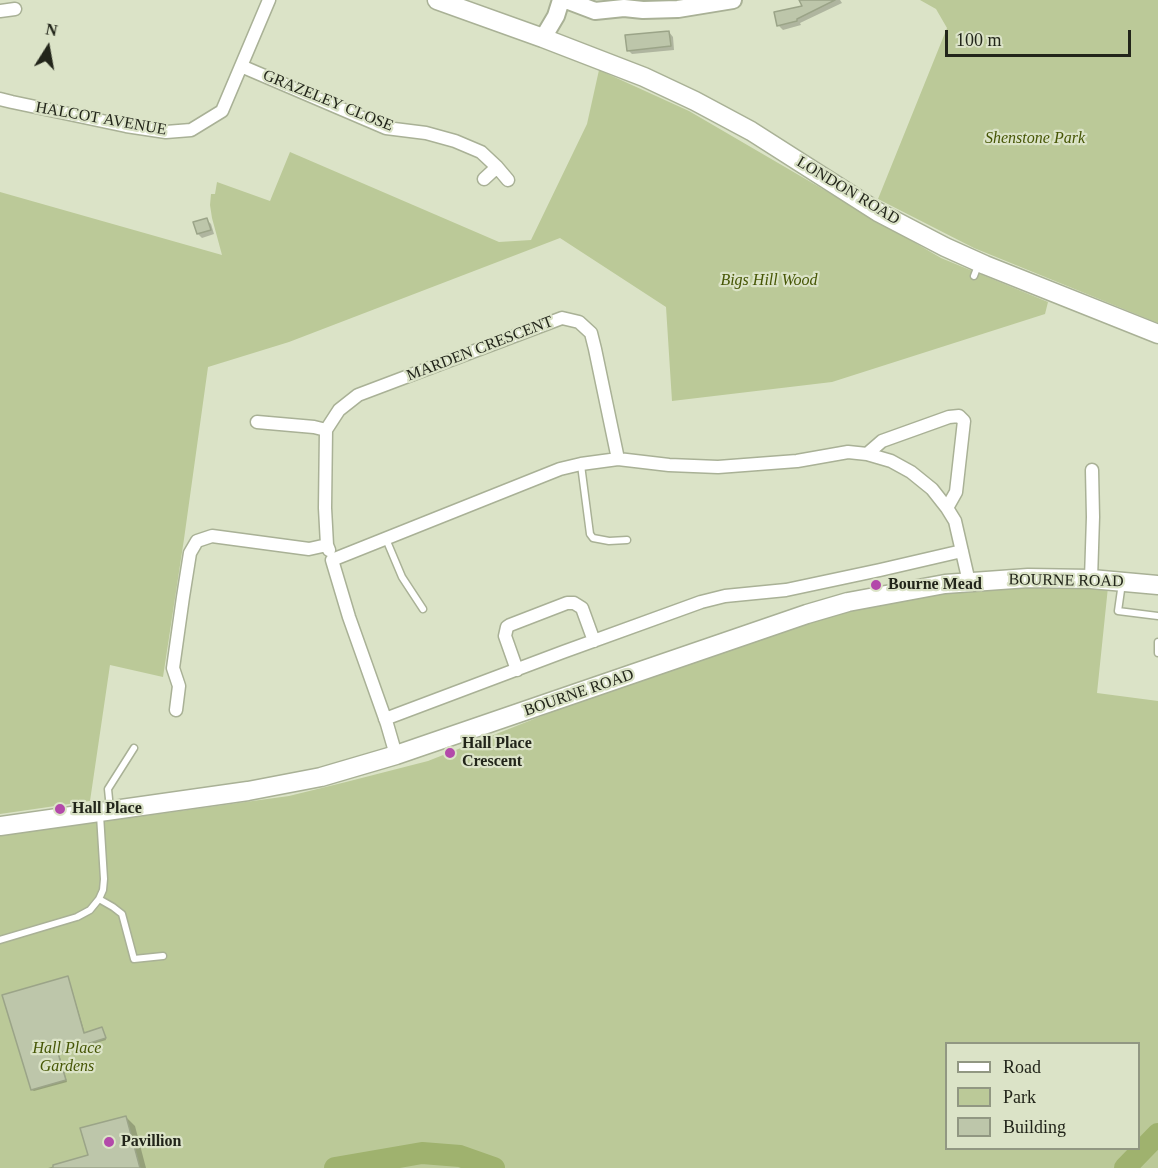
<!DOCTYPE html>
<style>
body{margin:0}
#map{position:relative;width:1158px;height:1168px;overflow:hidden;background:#dbe3c7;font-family:"Times New Roman",serif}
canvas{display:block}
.legend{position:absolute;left:945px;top:1042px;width:195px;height:108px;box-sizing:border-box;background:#dbe3c7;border:2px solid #919782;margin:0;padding:8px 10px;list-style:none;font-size:18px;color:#22251a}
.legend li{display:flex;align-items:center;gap:12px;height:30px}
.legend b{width:30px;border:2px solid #919782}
.north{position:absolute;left:18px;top:18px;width:60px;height:60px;-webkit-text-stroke:4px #dbe3c7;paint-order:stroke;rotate:11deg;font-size:16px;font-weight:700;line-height:24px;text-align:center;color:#22251a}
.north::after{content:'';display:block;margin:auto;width:21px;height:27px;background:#22251a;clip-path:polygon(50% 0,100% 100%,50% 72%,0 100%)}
.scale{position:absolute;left:945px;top:30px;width:186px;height:27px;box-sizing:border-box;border:3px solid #22251a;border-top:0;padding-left:8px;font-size:18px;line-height:21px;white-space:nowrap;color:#22251a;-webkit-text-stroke:4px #dbe3c7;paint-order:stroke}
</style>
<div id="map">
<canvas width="1158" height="1168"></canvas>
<ul class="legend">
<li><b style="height:8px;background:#fff"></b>Road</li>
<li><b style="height:16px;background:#bbc998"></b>Park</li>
<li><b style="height:16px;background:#bdc6aa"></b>Building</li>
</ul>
<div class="north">N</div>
<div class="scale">100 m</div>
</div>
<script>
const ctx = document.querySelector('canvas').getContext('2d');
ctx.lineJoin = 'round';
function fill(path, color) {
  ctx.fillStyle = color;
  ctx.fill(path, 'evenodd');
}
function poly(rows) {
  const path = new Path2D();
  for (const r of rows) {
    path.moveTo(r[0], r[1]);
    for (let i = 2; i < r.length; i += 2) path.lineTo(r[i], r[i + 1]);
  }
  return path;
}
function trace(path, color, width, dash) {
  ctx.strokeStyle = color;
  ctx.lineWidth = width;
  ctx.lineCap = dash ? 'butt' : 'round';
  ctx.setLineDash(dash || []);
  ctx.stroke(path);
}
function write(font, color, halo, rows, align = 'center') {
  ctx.font = font + ' "Times New Roman",serif';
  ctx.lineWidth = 4.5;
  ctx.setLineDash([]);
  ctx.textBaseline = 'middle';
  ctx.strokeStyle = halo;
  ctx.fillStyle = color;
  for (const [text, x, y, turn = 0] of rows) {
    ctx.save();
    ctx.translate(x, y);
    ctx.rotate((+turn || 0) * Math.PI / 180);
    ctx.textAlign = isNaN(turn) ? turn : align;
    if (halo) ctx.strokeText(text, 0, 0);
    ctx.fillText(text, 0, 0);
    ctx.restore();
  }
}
const green = poly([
 [920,0,1158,0,1158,323,974,248,878,199,947,28,936,9],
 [599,70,689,111,941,258,1048,302,1045,314,832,382,672,401,666,307,560,238,289,342,208,367,184,539,163,677,110,665,90,801,0,814,0,192,222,255,212,218,210,205,211,194,215,194,217,182,270,201,290,152,499,242,531,240,587,124],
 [1008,587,1108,587,1097,693,1158,701,1158,1168,0,1168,0,834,100,822,289,796,346,782,428,761,587,698,830,616,897,600,915,599,961,591],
 [946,1044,1138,1044,1138,1148,946,1148]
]);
const shadow = poly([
 [806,0,840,0,842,3,800,23,801,25,783,30,779,26,804,7],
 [669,32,673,37,674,50,632,54,628,50],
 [207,220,211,224,214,234,202,238,198,234],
 [68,978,69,980,85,1034,102,1029,106,1040,59,1054,67,1082,34,1091,32,1090,4,996],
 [126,1117,135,1126,146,1168,48,1168,89,1156]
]);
const river = poly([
 [335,1168,422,1153,460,1156,494,1168],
 [1125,1168,1158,1134]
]);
const building = poly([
 [799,0,835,0,797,19,797,21,777,26,774,12,802,6,799,0],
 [669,31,671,46,627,51,625,35,669,31],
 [207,218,211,230,197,234,193,222,207,218],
 [68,976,84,1033,102,1027,106,1038,58,1053,66,1080,31,1090,2,995,68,976],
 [126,1116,140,1168,53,1168,53,1165,88,1155,80,1128,126,1116]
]);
const lane = poly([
 [974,276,979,263],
 [581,465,590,534,593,538,609,541,627,540],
 [386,539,402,577,423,609],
 [1122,583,1118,611,1158,616],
 [1158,642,1158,653],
 [110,809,108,789,134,748],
 [99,899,113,907,122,914,134,959,163,956],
 [0,940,77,917,90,910,99,899,103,890,104,879,100,815]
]);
const street = poly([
 [0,11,15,9],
 [241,66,386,128,426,133,455,141,481,152,497,167,508,180],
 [0,99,12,102,126,126,166,132,191,130,222,111,269,0],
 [484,179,497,167],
 [257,422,314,427,326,430,325,508,327,545,329,550],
 [326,430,339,410,358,395,562,318,579,322,591,333,595,349,618,459],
 [867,454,882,441,949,417,959,416,964,421,956,492,947,508],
 [1091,579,1093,517,1092,470],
 [517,670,505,636,507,627,510,625,567,603,574,603,582,608,594,641],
 [176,710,179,686,173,668,183,597,190,553,197,541,212,536,309,549,327,545],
 [385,719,563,652,701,602,725,596,786,590,880,570,962,551],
 [396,755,387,724,349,617,332,560,560,469,581,464,618,459,669,465,718,467,797,461,848,452,867,454,891,461,911,472,932,489,947,508,955,521,969,582]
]);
const secondary = poly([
 [566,0,595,11,624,8,643,10,678,9,733,0],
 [543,38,556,16,561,0]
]);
const primary = poly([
 [437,0,543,38,644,77,695,101,751,131,878,212,945,247,985,265,1158,334],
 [0,826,248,791,321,777,396,755,807,614,848,602,945,584,1028,578,1091,579,1158,585]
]);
const markers = [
 [876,585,6,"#b349aa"],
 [450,753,6,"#b349aa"],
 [60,809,6,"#b349aa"],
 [109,1142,6,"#b349aa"]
];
const streetNames = [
 ["GRAZELEY CLOSE",328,101,22],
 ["HALCOT AVENUE",101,119,10],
 ["LONDON ROAD",848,191,31],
 ["MARDEN CRESCENT",480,349,-21],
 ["BOURNE ROAD",1066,581,1],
 ["BOURNE ROAD",579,693,-19]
];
const parkNames = [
 ["Shenstone Park",1035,139],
 ["Bigs Hill Wood",769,281],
 ["Hall Place",67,1049],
 ["Gardens",67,1067]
];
const poiNames = [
 ["Bourne Mead",888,585],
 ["Hall Place",462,744],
 ["Crescent",462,762],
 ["Hall Place",72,809],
 ["Pavillion",121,1142]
];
fill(green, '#bbc998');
fill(shadow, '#0003');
trace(river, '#9fb26e', 22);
fill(building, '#bdc6aa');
trace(building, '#9ba488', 1.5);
trace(lane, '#a9b196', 9);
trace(street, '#a9b196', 15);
trace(secondary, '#a9b196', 20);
trace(primary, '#a9b196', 21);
trace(lane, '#fff', 6);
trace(street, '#fff', 12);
trace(secondary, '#fff', 16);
trace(primary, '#fff', 18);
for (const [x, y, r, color] of markers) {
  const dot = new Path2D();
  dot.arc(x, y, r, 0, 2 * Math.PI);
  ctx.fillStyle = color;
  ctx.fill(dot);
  trace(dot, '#dbe3c7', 2);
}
write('16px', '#22251a', '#dbe3c7', streetNames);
write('italic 16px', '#465605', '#dbe3c7', parkNames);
write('bold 16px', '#22251a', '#dbe3c7', poiNames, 'left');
</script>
